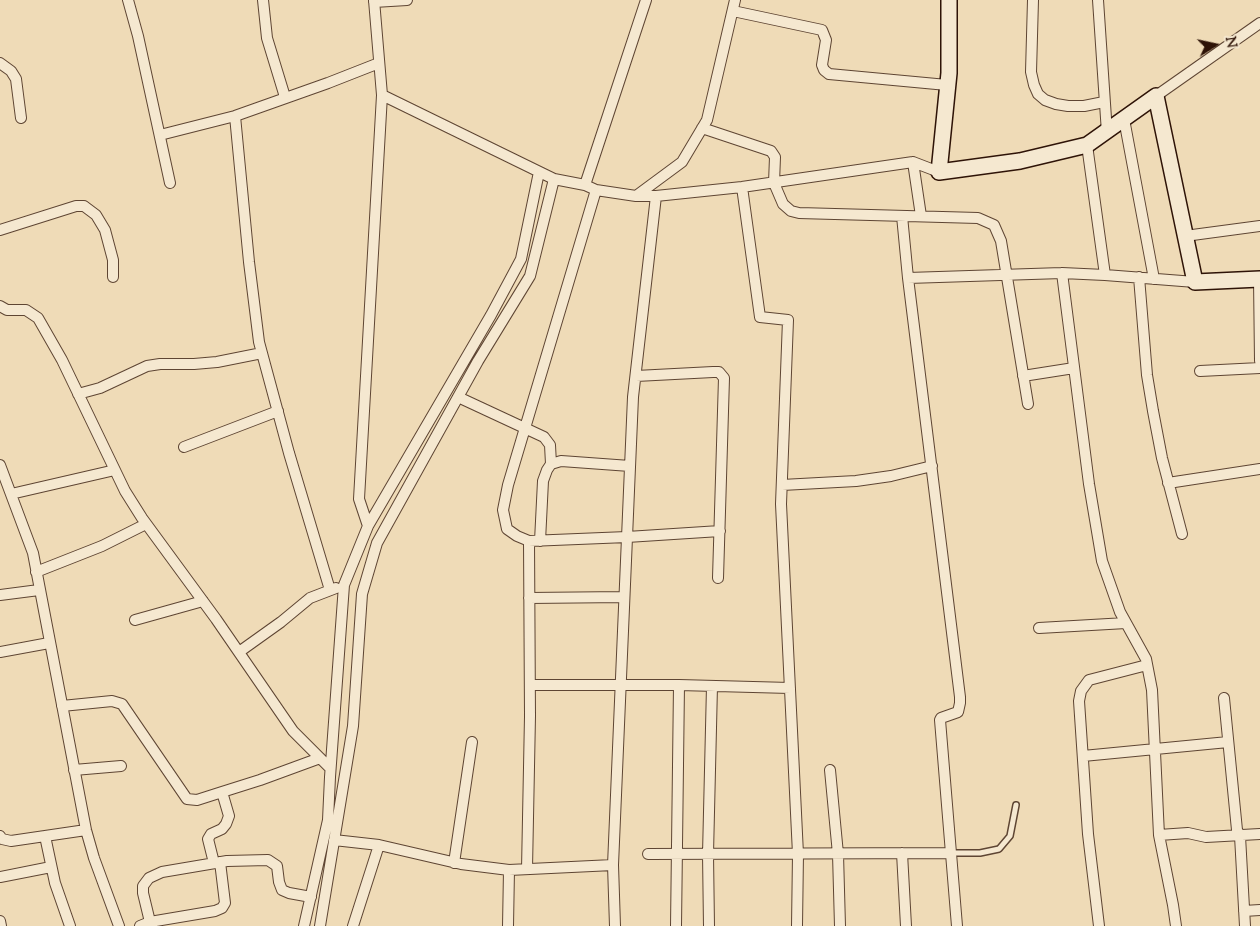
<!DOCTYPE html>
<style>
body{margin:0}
#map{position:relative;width:1260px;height:926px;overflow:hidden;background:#efdbb7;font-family:"Sorts Mill Goudy",serif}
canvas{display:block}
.north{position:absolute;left:1190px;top:20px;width:50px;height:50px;-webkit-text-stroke:4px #f5e8d0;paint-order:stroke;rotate:80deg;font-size:14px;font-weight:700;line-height:20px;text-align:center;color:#2e1307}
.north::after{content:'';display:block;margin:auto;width:18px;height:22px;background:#2e1307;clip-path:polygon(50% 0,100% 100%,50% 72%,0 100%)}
</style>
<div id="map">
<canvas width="1260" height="926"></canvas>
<div class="north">N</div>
</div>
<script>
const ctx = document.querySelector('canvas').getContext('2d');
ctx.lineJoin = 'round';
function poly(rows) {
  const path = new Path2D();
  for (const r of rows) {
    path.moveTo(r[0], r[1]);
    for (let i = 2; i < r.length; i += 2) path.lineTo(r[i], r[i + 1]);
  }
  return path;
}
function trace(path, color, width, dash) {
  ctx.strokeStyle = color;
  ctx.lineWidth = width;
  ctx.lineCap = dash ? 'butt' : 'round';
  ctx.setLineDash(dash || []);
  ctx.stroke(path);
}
const service = poly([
 [951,853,980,853,999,849,1010,836,1016,805]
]);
const minor = poly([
 [128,0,138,36,170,183],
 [263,0,267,38,285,97],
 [1033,0,1031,72,1034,85,1038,94,1045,100,1056,104,1068,106,1084,106,1104,102],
 [1098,0,1107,133],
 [374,2,407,0],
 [733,11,822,30,826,40,822,65,824,70,829,74,947,85],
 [0,63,11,71,16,79,21,118],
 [382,95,554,179,585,185,596,190,636,196,656,196,742,187,913,162,939,172],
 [1156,96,1260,23],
 [235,116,249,262,259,342,289,453,330,590],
 [1124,119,1154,279],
 [702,128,771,151,775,157,774,183,783,204,791,211,799,213,978,218,994,225,1001,241,1028,404],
 [160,135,235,116,328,83,379,63],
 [1087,145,1105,275,1195,282],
 [913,162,921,216],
 [585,185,646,0],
 [742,187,760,317,788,320,781,504,798,854,797,926],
 [636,196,682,162,707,120,735,0],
 [902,216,908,278],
 [0,230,76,206,84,206,96,215,105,230,113,260,113,277],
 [1185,236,1260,226],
 [1062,273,1089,484,1102,561,1120,612,1146,659,1152,690,1159,835,1173,905,1176,926],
 [1139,277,1147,375,1153,411,1162,458,1182,534],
 [1259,279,1260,361],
 [0,306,7,310,26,310,38,318,62,360,125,491,142,518,216,619,293,731,330,768],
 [1200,371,1260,368],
 [636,376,713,372,719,372,724,378,718,578],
 [1023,376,1074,368],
 [78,394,100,388,147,366,160,364,194,364,217,362,262,353],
 [458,397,544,437,550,445,551,464],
 [184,447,278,411],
 [0,465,33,553,86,830,94,858,119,926],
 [1168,483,1260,469],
 [782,485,856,481,891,476,932,466],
 [11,494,115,470],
 [368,526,359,499,382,95,374,0],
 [529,541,517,536,507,529,503,510,508,485,596,190],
 [540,541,543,481,547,470,551,464,561,461,630,466],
 [36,572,102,546,146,524],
 [0,595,39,590],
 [529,598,624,597],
 [135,620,203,601],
 [1039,628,1126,623],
 [0,652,49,643],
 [239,652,281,622,310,598,336,588],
 [530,685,679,685,676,926],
 [679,685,790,688],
 [1224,698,1237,830,1240,836,1245,926],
 [62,706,112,701,122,704,187,799,197,800,222,792],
 [1083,756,1228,742],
 [74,770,121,766],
 [830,770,838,854,840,926],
 [1159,835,1188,833,1206,837,1260,834],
 [0,836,2,839,11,841,86,830],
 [45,836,55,883,70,926],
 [334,840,379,845,461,864,509,870],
 [902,853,906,926],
 [648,854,951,853],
 [214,863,208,839,211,834,222,829,226,824,229,816,222,792,260,780,320,758],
 [454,863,472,742],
 [527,869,530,716,529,541,627,537,720,531],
 [0,877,51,867],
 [1244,911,1260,910],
 [0,921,1,926],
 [150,922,143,893,143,886,149,878,162,872,227,861,268,860,277,866,279,882,282,890,289,893,311,897],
 [140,926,150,922,215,911,222,908,225,903,220,862],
 [304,926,328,820,330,777,344,585,368,526,491,315,521,259,539,172],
 [320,926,353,726,362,594,377,543,478,361,530,276,554,179],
 [353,926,379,845],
 [508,926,509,870,613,865],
 [615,926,613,865,633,397,656,196],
 [709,926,708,854,712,686],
 [957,926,940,720,941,718,958,712,960,703,960,697,908,278,1062,273,1105,275],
 [1099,926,1088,834,1079,701,1081,691,1089,680,1147,665]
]);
const secondary = poly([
 [949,0,949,73,939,172,1020,161,1087,145,1156,96,1195,282,1260,279]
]);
trace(service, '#5e4533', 8);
trace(minor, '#5e4533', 12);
trace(secondary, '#2e1307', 18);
trace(service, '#f5e8d0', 5);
trace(minor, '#f5e8d0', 10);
trace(secondary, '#f5e8d0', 15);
</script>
